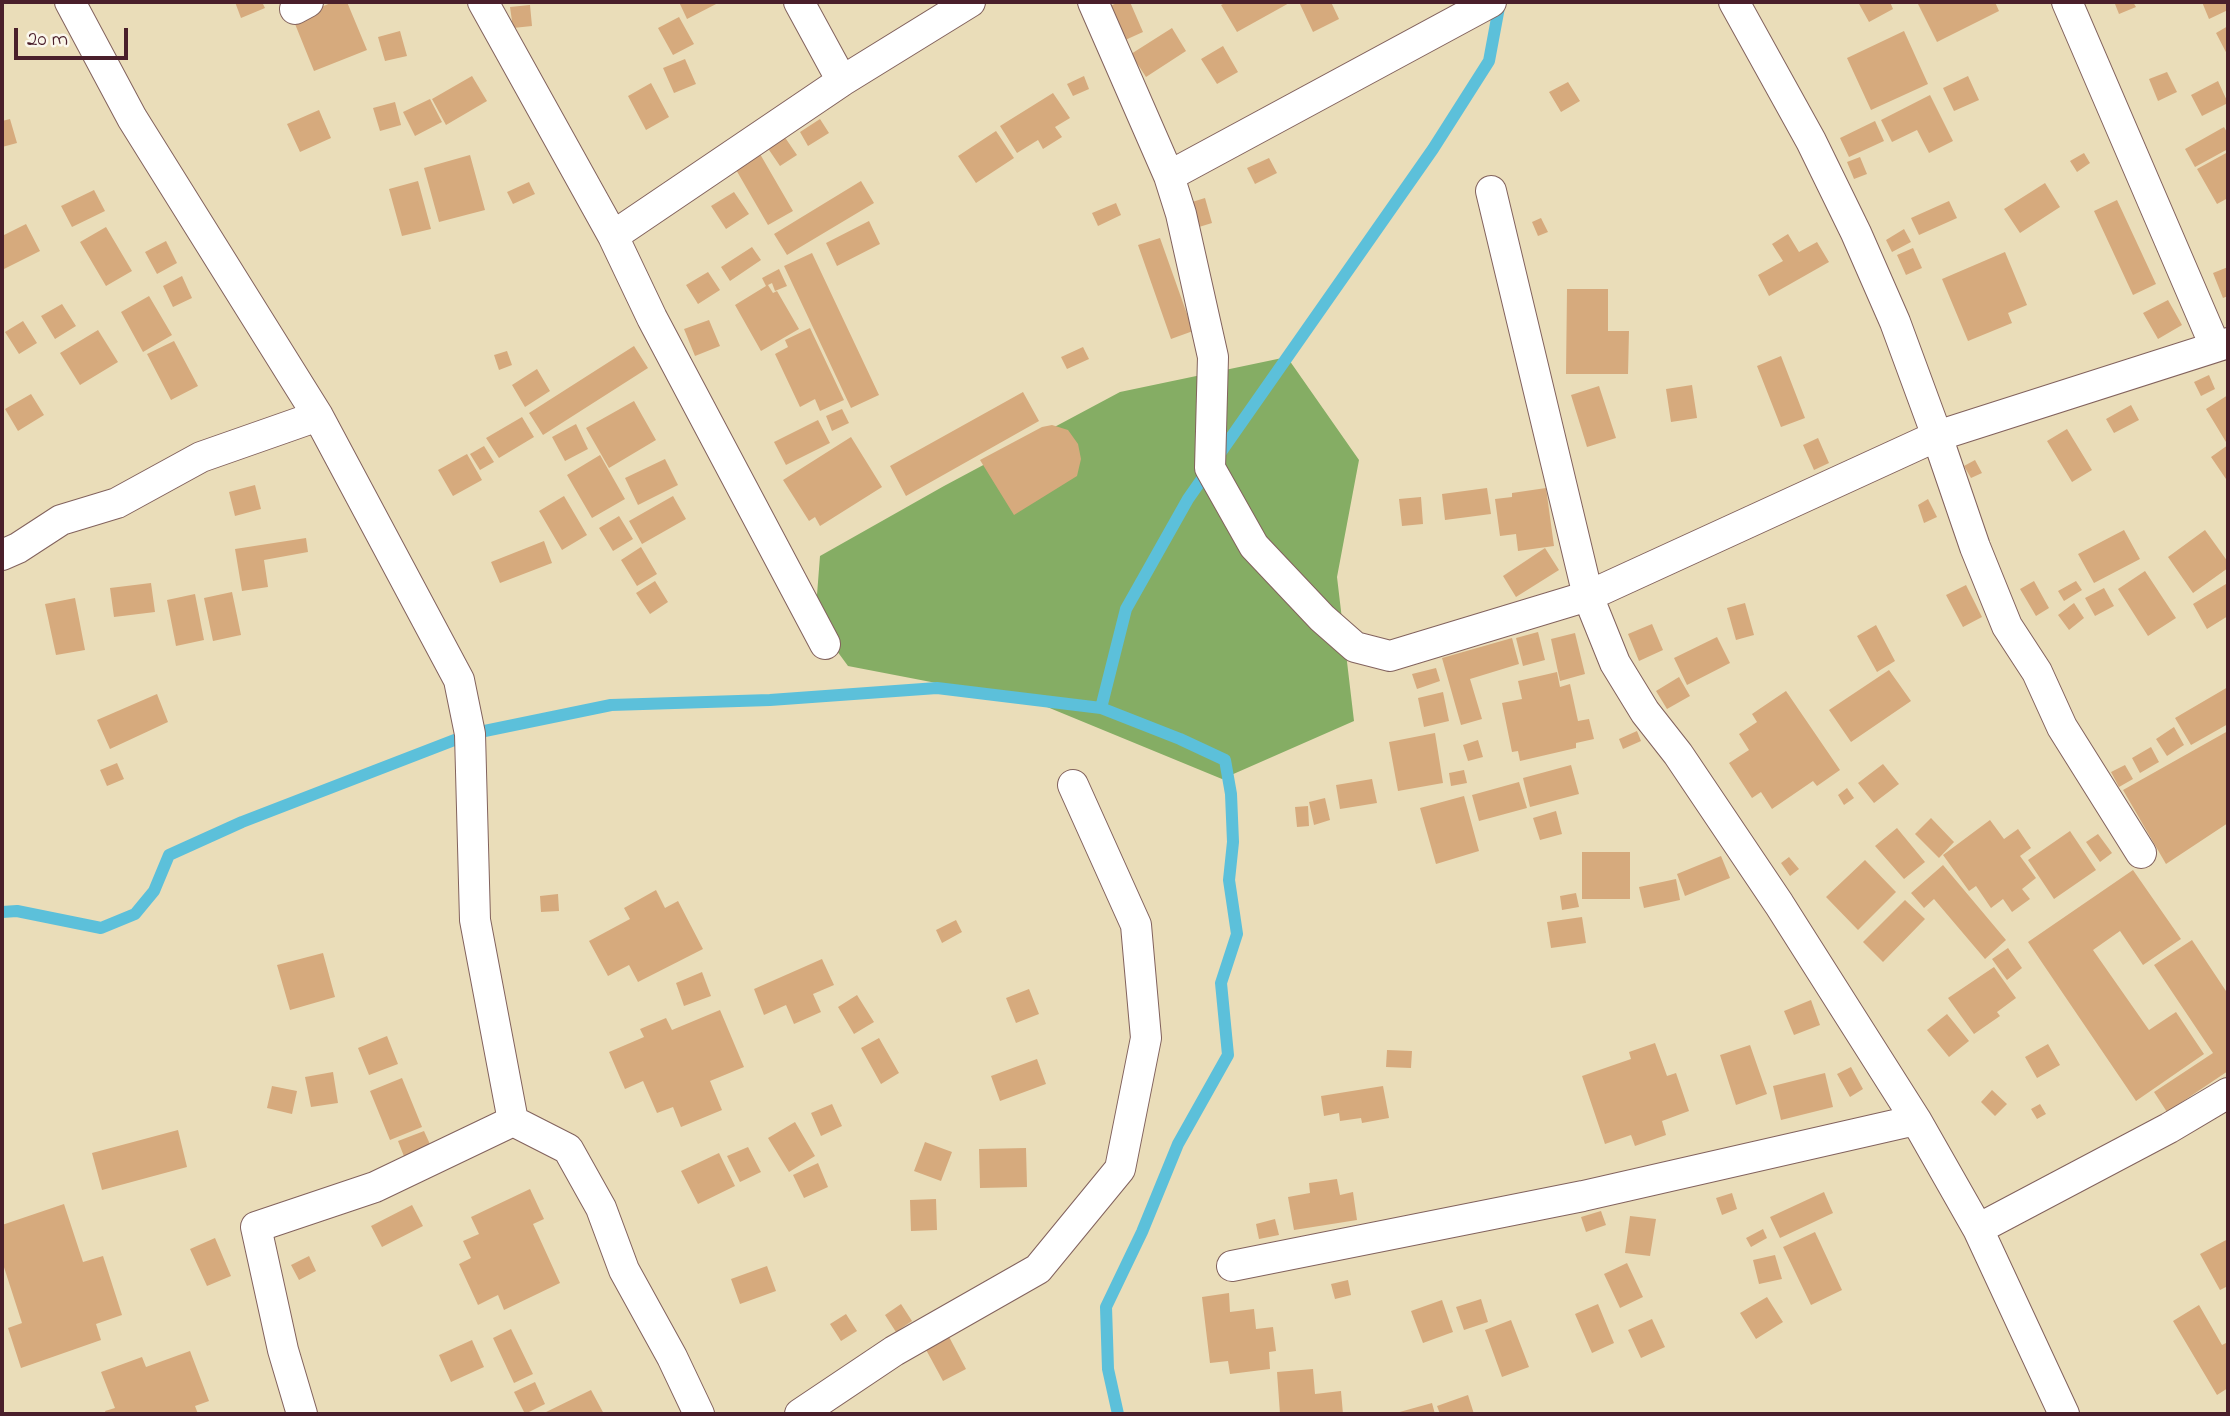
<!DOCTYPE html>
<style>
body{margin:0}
#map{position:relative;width:2230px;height:1416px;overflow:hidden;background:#eaddb9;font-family:"Indie Flower",sans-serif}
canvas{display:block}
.frame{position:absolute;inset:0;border:4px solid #4a1f2b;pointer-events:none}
.scale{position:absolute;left:14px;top:28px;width:114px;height:32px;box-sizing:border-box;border:4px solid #4a1f2b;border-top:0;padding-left:9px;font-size:21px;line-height:24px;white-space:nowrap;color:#4a1f2b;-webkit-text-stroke:5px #fbf7ec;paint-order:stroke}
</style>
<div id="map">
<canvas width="2230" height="1416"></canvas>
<div class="frame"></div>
<div class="scale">20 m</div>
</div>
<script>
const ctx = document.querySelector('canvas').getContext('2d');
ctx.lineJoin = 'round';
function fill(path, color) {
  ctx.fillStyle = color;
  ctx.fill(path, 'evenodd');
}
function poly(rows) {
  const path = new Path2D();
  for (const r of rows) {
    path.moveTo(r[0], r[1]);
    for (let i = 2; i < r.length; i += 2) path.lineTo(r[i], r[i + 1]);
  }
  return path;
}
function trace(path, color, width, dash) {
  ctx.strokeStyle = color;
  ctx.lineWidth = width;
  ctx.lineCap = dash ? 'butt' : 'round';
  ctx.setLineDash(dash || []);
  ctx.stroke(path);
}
const forest = poly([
 [1287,357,1359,460,1337,577,1354,721,1222,779,1035,702,848,666,815,621,820,556,944,486,1120,392]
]);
const stream = poly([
 [1101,708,1126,609,1188,499,1433,149,1489,61,1500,2],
 [2,912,17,911,101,928,135,914,154,891,169,855,242,822,470,734,611,705,770,700,937,688,1101,708,1180,739,1225,760,1231,794,1233,842,1229,880,1237,934,1221,983,1228,1055,1178,1144,1142,1232,1106,1307,1108,1369,1118,1414]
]);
const building = poly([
 [235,2,262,2,265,8,241,18],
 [333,2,347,2,367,50,314,71,293,19],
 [679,2,720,2,687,19],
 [1119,2,1130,2,1143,32,1123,41,1108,7],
 [1227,2,1291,2,1237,32,1221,5],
 [1299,2,1331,2,1339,19,1313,32],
 [1858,2,1890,2,1893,9,1869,22],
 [1917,2,1995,2,1999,11,1937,42],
 [2121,2,2133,2,2136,7,2119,14,2115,4],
 [2202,2,2228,2,2228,10,2209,19],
 [530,5,532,26,513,28,510,7],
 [679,17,694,44,673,55,658,28],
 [2228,26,2228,56,2216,33],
 [1172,28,1186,51,1146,77,1131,54],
 [400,31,407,56,385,61,378,37],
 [1904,31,1928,84,1871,110,1847,58],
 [1223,46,1238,72,1217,84,1201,59],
 [685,59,696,84,674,93,663,68],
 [2167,72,2177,92,2158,101,2149,79],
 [472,76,487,101,446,125,432,99],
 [1084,76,1089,89,1073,96,1067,84],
 [1968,76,1979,100,1954,111,1943,88],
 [2218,81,2228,103,2202,116,2191,95],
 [1568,82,1580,101,1561,112,1549,92],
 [651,83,669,117,646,130,628,96],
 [1053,93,1070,118,1055,127,1062,137,1043,149,1038,140,1017,153,1000,126],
 [1930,95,1953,141,1929,153,1917,130,1892,142,1881,120],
 [430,99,442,122,415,136,403,112],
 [395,102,401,125,380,131,373,108],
 [319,110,331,138,300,152,287,124],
 [10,119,17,143,2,147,2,121],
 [820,119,829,133,808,146,800,132],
 [1875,121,1884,141,1849,157,1840,138],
 [2224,127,2228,134,2228,149,2195,167,2185,149],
 [996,131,1014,158,976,183,958,156],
 [784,136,797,155,780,166,767,147],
 [2228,152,2228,198,2217,204,2197,169],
 [2084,153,2090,163,2077,172,2070,161],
 [760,154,793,211,768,225,735,168],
 [470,155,485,210,439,222,424,168],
 [1860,157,1867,174,1854,179,1847,162],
 [1269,158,1277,173,1255,184,1247,168],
 [418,181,431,229,402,236,389,189],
 [861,181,874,203,787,255,774,234],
 [529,182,535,194,513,204,507,192],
 [2045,183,2060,207,2020,233,2004,209],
 [94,190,105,211,72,227,61,206],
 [734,192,749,214,726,229,711,206],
 [1205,198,1212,223,1199,227,1192,202],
 [2117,200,2156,284,2133,295,2094,211],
 [1949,201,1957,218,1919,235,1911,218],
 [1116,203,1121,215,1098,226,1092,213],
 [1541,218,1548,232,1538,236,1532,222],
 [869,221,880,244,837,266,826,243],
 [26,224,40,251,2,270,2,236],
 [106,227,132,271,106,286,80,242],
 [1904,229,1911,242,1892,252,1886,240],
 [1788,234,1799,252,1817,242,1829,262,1769,296,1758,275,1783,261,1772,244],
 [1160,238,1193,331,1171,339,1138,245],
 [166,241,177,263,157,274,145,252],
 [752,247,761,260,730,281,721,267],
 [1913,248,1922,268,1906,275,1897,255],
 [2005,252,2027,305,2008,313,2012,323,1968,341,1942,279],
 [812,253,879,395,851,408,784,266],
 [2228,267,2228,296,2223,298,2213,273],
 [779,269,787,286,775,291,772,283,768,285,773,293,777,291,799,329,761,351,735,305,766,286,762,278],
 [708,272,720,290,698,304,686,285],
 [182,276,192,298,173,307,163,286],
 [1567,289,1608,289,1608,331,1629,331,1628,374,1566,374],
 [149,296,172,335,143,352,121,312],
 [2168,300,2182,325,2158,339,2143,313],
 [62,304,76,326,55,339,41,316],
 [709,320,720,346,695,356,684,329],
 [23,321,37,343,19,354,5,332],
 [810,328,844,400,820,411,815,399,800,407,775,354,788,347,785,340],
 [98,330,118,362,80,385,60,353],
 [174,341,198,386,171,400,147,354],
 [634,346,648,368,543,435,529,413],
 [1083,347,1089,359,1067,369,1061,357],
 [507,351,512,365,499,370,494,355],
 [1781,356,1805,418,1781,427,1757,366],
 [537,369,550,391,525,407,512,385],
 [2209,375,2215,389,2201,396,2194,382],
 [1692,385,1697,418,1671,422,1666,389],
 [1599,386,1616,438,1587,447,1571,395],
 [1023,392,1039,421,906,496,890,466],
 [31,394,44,415,18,431,5,409],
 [2228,395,2228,441,2226,442,2206,409],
 [634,401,656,440,609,468,586,428],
 [2131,405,2139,420,2114,433,2106,419],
 [842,409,849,423,832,431,826,416],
 [522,417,534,437,499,458,486,438],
 [818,420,830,443,786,465,774,442],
 [576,424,588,449,565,461,552,437],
 [1052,425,1068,430,1078,444,1081,459,1077,476,1014,515,980,460,1042,427],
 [2067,429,2092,470,2072,482,2047,441],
 [851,437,882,487,820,526,815,517,809,521,783,480],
 [1818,438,1829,463,1814,470,1803,445],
 [2228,445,2228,478,2226,479,2211,457],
 [484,446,494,462,480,470,470,454],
 [467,454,482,480,453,496,438,470],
 [600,455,625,499,592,518,567,475],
 [665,459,678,485,638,505,625,478],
 [1975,460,1982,473,1971,478,1964,466],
 [255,485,261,509,235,516,229,492],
 [1487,488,1491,514,1445,520,1442,494],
 [1546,488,1554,546,1518,551,1516,534,1500,536,1495,499,1512,497,1512,493],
 [564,496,587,535,562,550,539,511],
 [673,496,686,519,642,544,629,521],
 [1421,497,1423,524,1402,526,1399,499],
 [1928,499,1937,517,1924,523,1918,505],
 [619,516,633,539,613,551,599,528],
 [2124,530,2140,559,2094,583,2078,554],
 [2205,530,2228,562,2228,568,2193,593,2168,557],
 [306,538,308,552,264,560,268,587,242,591,235,549],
 [544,541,552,563,500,583,491,562],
 [641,547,657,574,637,586,621,560],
 [1545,548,1559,570,1516,597,1503,576],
 [2145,571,2176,618,2148,636,2118,589],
 [655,581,668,602,650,614,636,593],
 [2034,581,2049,608,2036,616,2020,589],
 [2076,581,2082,590,2064,601,2058,591],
 [151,583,155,612,114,617,110,588],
 [2226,584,2228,589,2228,616,2207,629,2193,604],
 [1966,585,1982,617,1963,627,1946,595],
 [2104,588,2114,606,2095,616,2085,598],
 [232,592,241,635,213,641,204,598],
 [195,594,204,640,176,646,167,600],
 [75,598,85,650,56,655,45,604],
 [1745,603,1754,635,1736,640,1727,608],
 [2074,603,2084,618,2069,630,2058,615],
 [1652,624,1663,650,1639,661,1628,634],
 [1876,625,1895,661,1877,672,1857,636],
 [1538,632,1545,660,1523,666,1516,638],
 [1575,633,1585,674,1560,681,1551,639],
 [1717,637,1730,663,1687,685,1674,658],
 [1512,638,1519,664,1470,679,1482,719,1461,725,1442,658],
 [1436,668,1440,681,1417,689,1412,674],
 [1889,670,1911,701,1851,742,1829,710],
 [1557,672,1560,687,1570,684,1578,721,1589,719,1594,739,1576,743,1576,748,1520,761,1518,751,1512,752,1502,703,1522,699,1518,681],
 [1679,677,1690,696,1667,709,1656,691],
 [2228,687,2228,724,2191,745,2175,718],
 [1786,691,1840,770,1817,786,1813,781,1772,809,1761,792,1752,798,1729,763,1749,750,1739,734,1757,722,1752,714],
 [1443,692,1449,721,1424,727,1418,698],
 [157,694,168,722,110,749,97,720],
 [2174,727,2184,745,2167,756,2156,739],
 [1637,731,1641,741,1623,749,1619,739],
 [2228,731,2228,823,2166,864,2123,790],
 [1435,733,1443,783,1398,791,1389,742],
 [1478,740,1483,757,1468,761,1463,745],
 [2151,747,2159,762,2140,773,2132,758],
 [117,763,124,779,107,786,100,770],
 [1883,764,1899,784,1874,803,1858,783],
 [1571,765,1579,794,1530,807,1523,778],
 [2125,765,2133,779,2119,787,2111,772],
 [1464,770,1467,783,1451,786,1449,773],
 [1372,779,1377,803,1340,809,1336,785],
 [1519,782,1527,808,1479,821,1472,795],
 [1847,788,1854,798,1844,805,1838,795],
 [1464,796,1479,851,1436,864,1420,808],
 [1325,798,1330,820,1314,825,1309,802],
 [1308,806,1309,826,1297,827,1295,807],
 [1556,811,1562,834,1540,840,1533,818],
 [1931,818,1954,842,1939,858,1915,834],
 [1990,820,2004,839,2018,829,2031,848,2020,856,2036,878,2022,889,2030,899,2012,912,2003,899,1991,908,1976,886,1969,891,1943,855],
 [1897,828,1925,862,1904,879,1875,846],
 [2070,831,2096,870,2054,899,2028,860],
 [2098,834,2112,853,2100,862,2086,842],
 [1582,852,1630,852,1630,899,1582,899],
 [1721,856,1730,878,1685,896,1677,874],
 [1789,857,1799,869,1790,876,1781,863],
 [1865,860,1896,892,1858,930,1826,897],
 [1943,865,2006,940,1985,959,1934,899,1924,908,1911,893],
 [2133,870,2181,939,2143,965,2120,931,2093,950,2149,1030,2176,1012,2204,1054,2136,1101,2028,942],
 [1676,879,1680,900,1644,908,1639,887],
 [656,890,665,908,678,901,703,949,638,982,629,965,608,976,589,941,630,919,624,908],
 [1576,893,1579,907,1562,910,1560,896],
 [558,894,559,911,541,912,540,896],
 [1905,900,1925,919,1883,962,1863,942],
 [1582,917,1586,943,1551,948,1547,922],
 [956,920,962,932,942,943,936,930],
 [2192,940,2228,994,2228,1071,2167,1112,2154,1092,2213,1053,2154,965],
 [2008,948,2022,968,2007,980,1992,959],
 [323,953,335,997,290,1010,277,965],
 [822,959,834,985,813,994,821,1012,794,1024,786,1005,764,1015,754,989],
 [1994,967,2016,998,1997,1012,2000,1016,1974,1034,1948,998],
 [702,972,711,996,684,1006,676,983],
 [1029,989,1039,1014,1016,1023,1006,998],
 [857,995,874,1022,854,1034,838,1007],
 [1811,1000,1820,1025,1794,1035,1784,1011],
 [720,1010,744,1067,710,1081,722,1110,681,1127,673,1107,657,1113,643,1081,625,1089,609,1052,644,1037,640,1029,666,1018,672,1030],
 [1947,1014,1969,1041,1949,1057,1927,1030],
 [387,1036,398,1064,369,1075,358,1048],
 [879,1038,899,1073,881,1084,861,1048],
 [1655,1043,1667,1076,1676,1073,1689,1111,1662,1121,1666,1135,1635,1146,1631,1135,1605,1144,1582,1076,1631,1059,1629,1052],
 [2048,1044,2060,1065,2037,1078,2025,1057],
 [1750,1045,1767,1094,1736,1105,1720,1055],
 [1387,1050,1412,1051,1411,1068,1386,1067],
 [1037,1059,1046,1084,1000,1101,991,1076],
 [1851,1067,1863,1089,1850,1097,1837,1074],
 [333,1072,338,1103,311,1107,305,1077],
 [1825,1073,1833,1107,1781,1120,1773,1086],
 [402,1078,422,1127,390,1140,370,1091],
 [272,1086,297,1091,292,1114,267,1108],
 [1383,1086,1389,1118,1362,1123,1361,1118,1340,1121,1339,1113,1324,1116,1321,1096],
 [1992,1090,2007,1104,1995,1116,1981,1102],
 [832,1104,842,1126,821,1136,811,1113],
 [2040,1104,2046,1114,2037,1119,2031,1109],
 [795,1122,815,1156,789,1172,768,1138],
 [178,1130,187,1167,102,1190,92,1153],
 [424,1131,434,1153,407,1164,398,1141],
 [925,1142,952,1152,941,1181,914,1171],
 [748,1147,761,1172,740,1182,727,1156],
 [1026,1148,1027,1187,980,1188,979,1149],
 [719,1153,735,1186,698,1204,681,1171],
 [818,1163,828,1187,804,1198,793,1175],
 [1337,1179,1340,1195,1353,1192,1357,1220,1294,1230,1288,1197,1310,1193,1309,1183],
 [530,1189,544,1219,533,1224,560,1283,504,1310,498,1295,478,1305,459,1264,471,1258,463,1241,479,1234,471,1217],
 [1824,1192,1833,1213,1780,1238,1770,1217],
 [1732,1193,1737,1209,1722,1215,1716,1198],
 [936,1199,937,1230,911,1231,910,1200],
 [64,1204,83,1262,103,1256,122,1315,96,1324,101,1340,21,1368,8,1328,22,1323,2,1261,2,1225],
 [412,1205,423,1226,382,1247,371,1226],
 [1601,1211,1606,1225,1586,1232,1581,1217],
 [1630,1216,1656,1219,1650,1256,1625,1253],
 [1275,1219,1279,1235,1259,1239,1256,1224],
 [1763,1229,1767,1238,1751,1247,1746,1238],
 [1815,1232,1842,1290,1811,1305,1783,1247],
 [215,1238,231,1276,207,1286,190,1249],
 [2228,1239,2228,1286,2220,1290,2200,1254],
 [1775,1255,1782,1279,1759,1284,1753,1260],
 [309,1256,316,1271,299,1280,291,1265],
 [1627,1263,1643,1297,1620,1308,1604,1274],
 [767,1266,776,1291,740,1304,731,1279],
 [1348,1280,1351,1295,1335,1299,1331,1284],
 [1229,1293,1230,1312,1254,1309,1256,1329,1273,1327,1276,1351,1269,1352,1270,1369,1230,1374,1228,1361,1210,1363,1202,1297],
 [1767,1297,1783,1322,1756,1339,1740,1313],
 [1481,1299,1488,1322,1464,1330,1456,1307],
 [1442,1300,1453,1332,1423,1343,1411,1311],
 [901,1304,912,1321,896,1332,885,1315],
 [1598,1304,1614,1343,1592,1353,1575,1314],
 [2199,1305,2222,1345,2228,1342,2228,1388,2217,1395,2173,1321],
 [846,1314,857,1331,841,1341,830,1324],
 [1652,1319,1665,1347,1641,1358,1628,1330],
 [1511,1320,1529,1367,1502,1377,1485,1330],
 [511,1329,533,1374,514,1383,493,1338],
 [947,1333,966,1369,943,1381,924,1346],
 [472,1340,484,1367,451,1382,439,1355],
 [190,1351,209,1401,195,1406,198,1414,106,1414,105,1411,115,1408,101,1372,142,1357,146,1367],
 [1313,1369,1315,1394,1341,1391,1343,1414,1280,1414,1277,1372],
 [535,1382,545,1404,525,1414,514,1392],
 [591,1390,604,1414,542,1414],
 [1468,1395,1474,1414,1440,1414,1437,1406],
 [1432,1403,1435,1414,1396,1414,1396,1413]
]);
const minor = poly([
 [70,2,132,118,318,416,459,680,470,734,475,920,513,1121],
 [483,2,613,236,652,318,825,644],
 [799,2,842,81],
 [1093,2,1169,176,1181,214,1213,357,1210,468,1254,546,1322,618,1355,647,1390,656,1588,596,1937,436,2228,343],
 [1734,2,1811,141,1856,233,1895,322,1937,436,1975,547,2007,626,2037,672,2062,727,2141,853],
 [2067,2,2215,346],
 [295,9,308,2],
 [1169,176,1491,2],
 [1491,191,1588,596,1615,663,1645,712,1678,754,1779,904,1916,1120,1978,1229,2064,1414],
 [613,236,842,81,970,2],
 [2,555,18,548,61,520,117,503,201,457,318,416],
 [1978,1229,2169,1128,2228,1093],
 [1232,1266,1583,1196,1916,1120],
 [302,1414,283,1350,256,1227,375,1187,513,1121,568,1149,601,1208,624,1270,672,1357,699,1414],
 [800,1414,894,1351,1038,1269,1120,1169,1146,1038,1136,925,1073,785]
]);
fill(forest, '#85ad64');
trace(stream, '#5cc0da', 12);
fill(building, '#d6aa7d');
trace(minor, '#82625d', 32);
trace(minor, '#fff', 30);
</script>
